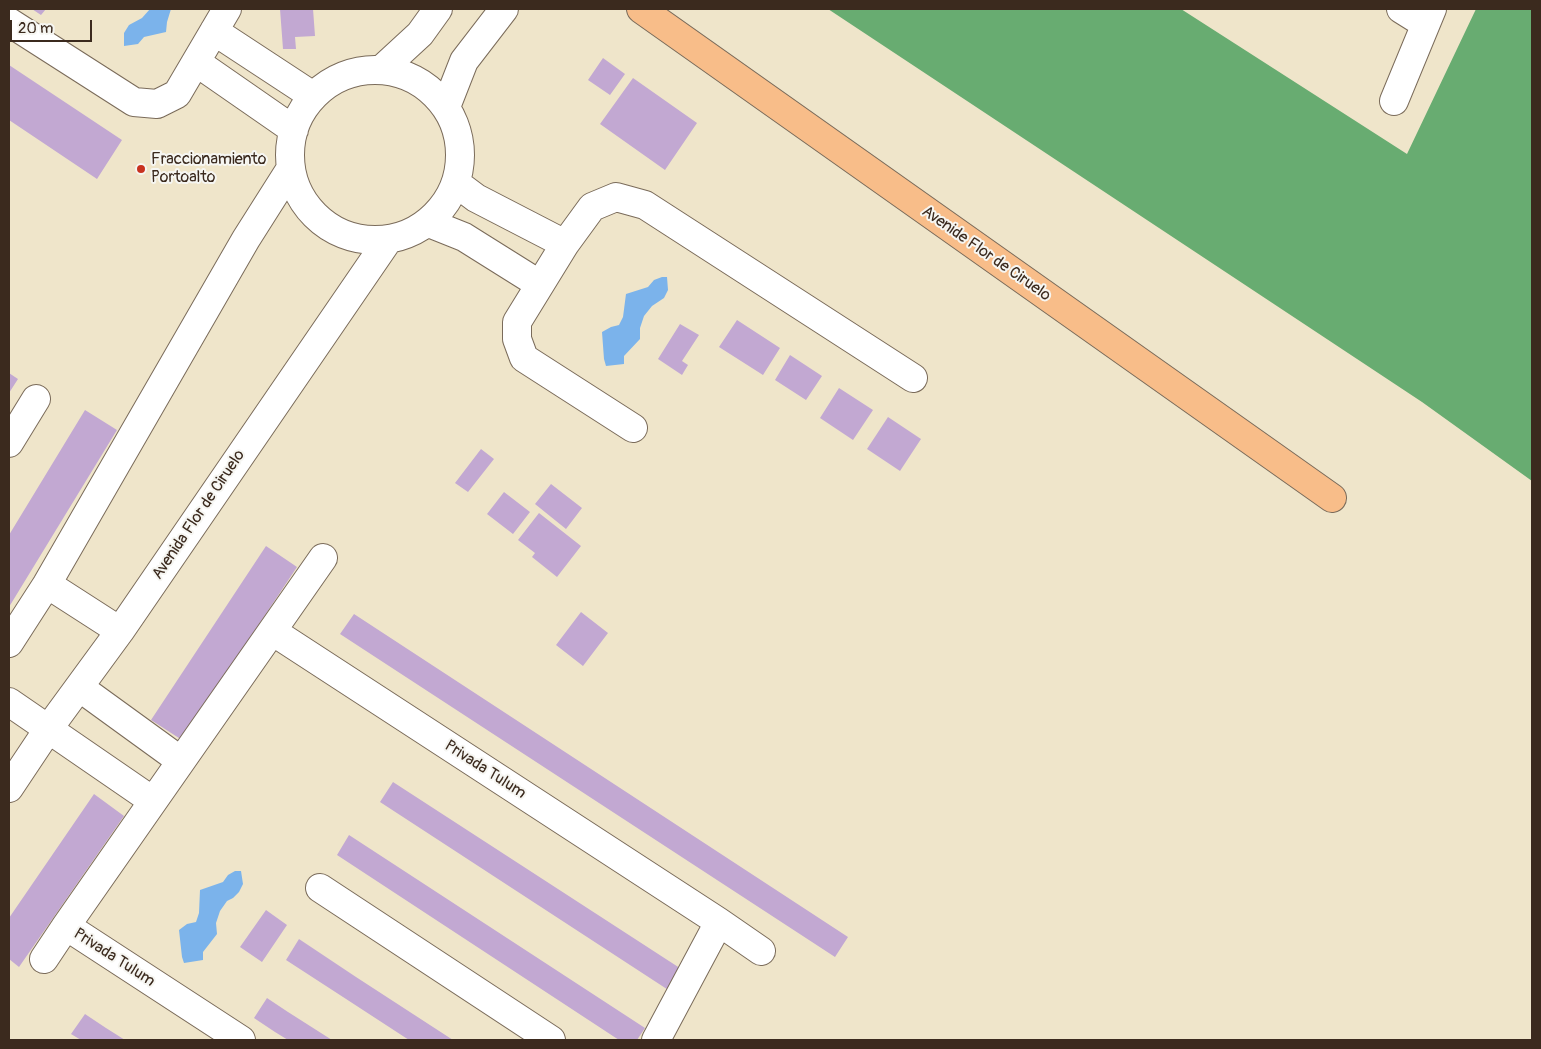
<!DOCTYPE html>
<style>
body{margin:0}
#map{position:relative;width:1541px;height:1049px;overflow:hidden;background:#efe5ca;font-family:Pangolin,sans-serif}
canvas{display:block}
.frame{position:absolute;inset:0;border:10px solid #3b2a1e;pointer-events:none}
.scale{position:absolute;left:10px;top:20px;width:82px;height:22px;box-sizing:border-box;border:2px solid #3b2a1e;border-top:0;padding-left:6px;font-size:15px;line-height:18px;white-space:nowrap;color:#3b2a1e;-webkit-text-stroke:4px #f6f6f2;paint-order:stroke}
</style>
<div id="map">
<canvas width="1541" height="1049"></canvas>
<div class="frame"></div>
<div class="scale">20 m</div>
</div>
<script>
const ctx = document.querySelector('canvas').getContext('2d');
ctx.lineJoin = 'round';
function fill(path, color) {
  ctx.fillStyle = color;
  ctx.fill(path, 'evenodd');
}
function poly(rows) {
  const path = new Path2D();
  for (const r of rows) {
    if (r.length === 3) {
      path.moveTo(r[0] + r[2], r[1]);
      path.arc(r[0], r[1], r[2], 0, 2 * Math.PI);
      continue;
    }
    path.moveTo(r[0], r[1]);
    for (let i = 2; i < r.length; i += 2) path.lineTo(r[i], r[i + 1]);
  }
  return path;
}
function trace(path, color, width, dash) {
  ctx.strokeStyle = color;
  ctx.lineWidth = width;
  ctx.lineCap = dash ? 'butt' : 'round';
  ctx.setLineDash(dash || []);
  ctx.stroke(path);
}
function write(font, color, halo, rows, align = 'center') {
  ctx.font = font + ' Pangolin,sans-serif';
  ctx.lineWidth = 4;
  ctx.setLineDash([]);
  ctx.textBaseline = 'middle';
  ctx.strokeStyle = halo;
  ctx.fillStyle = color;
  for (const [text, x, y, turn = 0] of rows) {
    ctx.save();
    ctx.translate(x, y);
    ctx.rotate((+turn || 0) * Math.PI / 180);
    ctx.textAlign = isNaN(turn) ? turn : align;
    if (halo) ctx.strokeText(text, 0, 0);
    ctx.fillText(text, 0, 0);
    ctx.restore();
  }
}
const forest = poly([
 [828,9,1181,9,1407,154,1476,9,1532,9,1532,481,1422,402]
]);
const water = poly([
 [150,9,171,9,167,22,166,32,144,37,138,44,124,46,124,33,129,25,142,18],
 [662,277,667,277,668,290,664,298,652,306,644,316,640,328,640,339,624,356,624,364,606,366,604,359,602,332,611,327,619,325,623,317,626,294,648,287,654,280],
 [235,871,241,871,243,884,239,892,233,898,227,901,220,911,216,923,217,934,203,952,203,960,184,963,182,957,179,930,187,924,196,922,199,913,200,890,223,882,228,875]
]);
const building = poly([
 [32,9,46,9,41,15],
 [280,9,313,9,315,36,295,37,296,49,283,49],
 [603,58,625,74,610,95,588,80],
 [9,65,122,140,97,179,9,120],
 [633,78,697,123,665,170,600,124],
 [737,320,780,348,763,375,719,347],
 [680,324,699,335,682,361,688,365,682,375,658,359],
 [790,355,822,376,806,400,775,380],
 [9,373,18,379,9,393],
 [839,388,873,410,853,440,820,418],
 [85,410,117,430,9,607,9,535],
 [888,417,921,439,900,471,867,449],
 [481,449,494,459,468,492,455,483],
 [551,484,582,508,566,529,535,504],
 [504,492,530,512,513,534,487,514],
 [539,513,581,546,557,577,532,557,535,553,518,540],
 [266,546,297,567,182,740,151,720],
 [581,612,608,633,583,666,556,645],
 [354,614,848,937,835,957,340,634],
 [393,782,689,974,676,995,380,802],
 [94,794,124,816,19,967,9,959,9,918],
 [349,835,645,1028,637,1040,619,1040,337,855],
 [266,910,287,925,262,962,240,947],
 [299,939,356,977,453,1040,409,1040,343,997,286,960],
 [267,998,288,1012,332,1040,288,1040,275,1032,254,1018],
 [85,1014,106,1028,125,1040,81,1040,71,1034]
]);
const minor = poly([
 [1401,9,1425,24],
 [9,22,134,102,157,104,177,94,227,9],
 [214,31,313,96],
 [196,62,294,130],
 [382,69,420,34,438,9],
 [375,155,85],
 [1394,101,1432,9],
 [446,107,464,61,504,9],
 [456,183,476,198,565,244],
 [429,223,464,237,539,284],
 [633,428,524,358,517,339,517,322,565,244,592,207,616,197,645,205,913,378],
 [9,443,36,399],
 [47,584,120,631],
 [272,631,323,558],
 [9,643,47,584,246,239,291,168],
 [79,687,181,761],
 [9,702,153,801],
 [9,788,49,728,120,631,388,240],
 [320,888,551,1040],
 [719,922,761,951],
 [44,959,66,926],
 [241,1040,66,926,272,631,719,922,656,1040]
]);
const major = poly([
 [641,9,1332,498]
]);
const markers = [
 [141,169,5,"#c8321e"]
];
const poiNames = [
 ["Fraccionamiento",151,160],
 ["Portoalto",151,178]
];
const streetNames = [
 ["Avenide Flor de Ciruelo",986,254,35],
 ["Avenida Flor de Ciruelo",199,515,-56],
 ["Privada Tulum",485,770,33],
 ["Privada Tulum",114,958,33]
];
fill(forest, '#68ac71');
fill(water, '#7bb3eb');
fill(building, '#c2a8d2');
trace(minor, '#7a6b5a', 30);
trace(major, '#7a6b5a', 30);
trace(minor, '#fff', 28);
trace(major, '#f8bd89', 28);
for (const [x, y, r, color] of markers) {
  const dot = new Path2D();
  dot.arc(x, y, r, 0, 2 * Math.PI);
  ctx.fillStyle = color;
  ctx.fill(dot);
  trace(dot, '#f6f6f2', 2);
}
write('16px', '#3b2a1e', '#f6f6f2', poiNames, 'left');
write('16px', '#3b2a1e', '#f6f6f2', streetNames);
</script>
